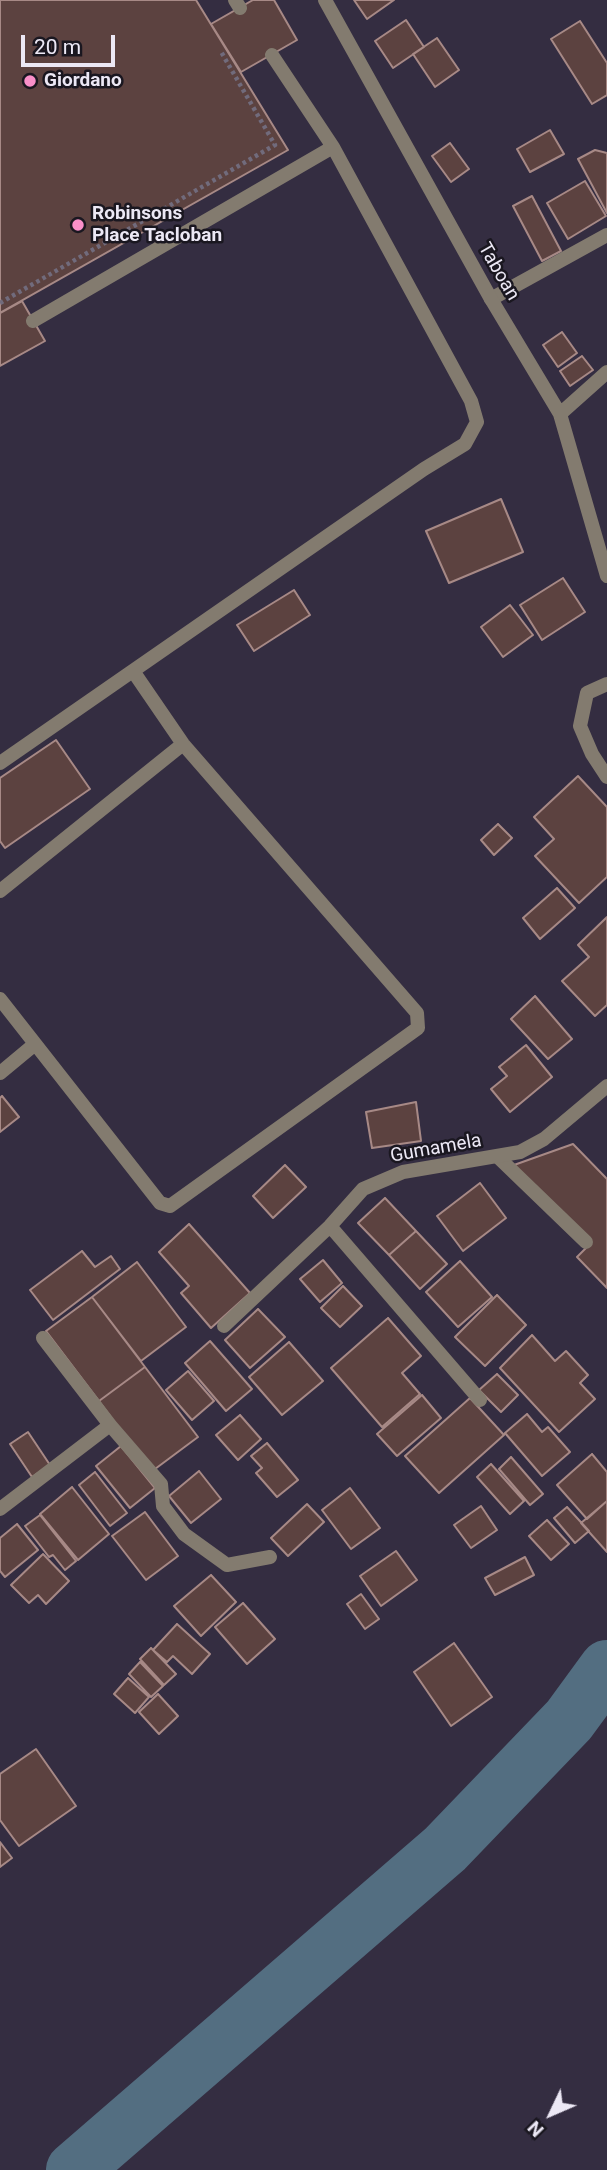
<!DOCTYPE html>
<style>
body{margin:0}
#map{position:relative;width:607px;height:2170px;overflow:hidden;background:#342d41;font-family:Roboto,sans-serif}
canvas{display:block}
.north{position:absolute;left:516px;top:2079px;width:70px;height:70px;-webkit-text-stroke:5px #1a1720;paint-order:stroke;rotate:226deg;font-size:19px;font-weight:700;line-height:28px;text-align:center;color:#ece8f5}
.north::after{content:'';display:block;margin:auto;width:24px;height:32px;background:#ece8f5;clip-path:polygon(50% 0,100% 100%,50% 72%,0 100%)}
.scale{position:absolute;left:21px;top:35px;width:94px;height:32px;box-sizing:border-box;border:4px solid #ece8f5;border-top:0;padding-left:9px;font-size:21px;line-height:24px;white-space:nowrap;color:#ece8f5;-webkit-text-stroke:5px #1a1720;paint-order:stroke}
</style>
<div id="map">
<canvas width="607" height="2170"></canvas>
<div class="north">N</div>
<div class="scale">20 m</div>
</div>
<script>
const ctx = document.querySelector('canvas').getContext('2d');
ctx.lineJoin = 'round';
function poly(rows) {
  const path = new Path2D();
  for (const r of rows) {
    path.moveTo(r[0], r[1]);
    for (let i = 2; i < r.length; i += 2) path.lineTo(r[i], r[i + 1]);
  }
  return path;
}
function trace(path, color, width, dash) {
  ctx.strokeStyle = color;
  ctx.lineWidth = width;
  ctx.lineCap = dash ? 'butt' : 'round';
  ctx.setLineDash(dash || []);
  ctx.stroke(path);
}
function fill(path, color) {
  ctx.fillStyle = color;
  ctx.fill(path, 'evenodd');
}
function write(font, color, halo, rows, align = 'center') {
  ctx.font = font + ' Roboto,sans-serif';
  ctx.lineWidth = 5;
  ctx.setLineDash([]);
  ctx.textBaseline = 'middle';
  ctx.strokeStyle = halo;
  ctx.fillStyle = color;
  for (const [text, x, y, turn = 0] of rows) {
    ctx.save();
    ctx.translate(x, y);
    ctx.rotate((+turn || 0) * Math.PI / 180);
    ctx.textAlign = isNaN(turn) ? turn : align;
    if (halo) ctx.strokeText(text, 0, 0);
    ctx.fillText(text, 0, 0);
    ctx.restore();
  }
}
const river = poly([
 [74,2170,445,1849,569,1720,607,1668]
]);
const building = poly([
 [0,0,196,0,288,150,0,313,0,0],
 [253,0,274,0,297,40,241,72,211,24,253,0],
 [354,0,394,0,367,19,354,0],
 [406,20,424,47,393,68,375,41,406,20],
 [580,21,607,63,607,95,592,104,551,39,580,21],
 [437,38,459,70,435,87,413,54,437,38],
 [550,130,564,154,530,172,517,149,550,130],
 [450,143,469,169,451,182,432,156,450,143],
 [595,150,607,153,607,213,578,159,595,150],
 [585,181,606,216,568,239,547,203,585,181],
 [532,196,561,251,542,261,513,206,532,196],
 [22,301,45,341,0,366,0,313,22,301],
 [562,332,577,353,558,367,543,345,562,332],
 [582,356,593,370,570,386,560,371,582,356],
 [501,499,523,552,449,583,426,531,501,499],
 [563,578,585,612,542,640,520,605,563,578],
 [294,590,310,615,254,651,237,625,294,590],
 [510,605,533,635,503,657,481,627,510,605],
 [56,740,90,789,5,848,0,841,0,778,56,740],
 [578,776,607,807,607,877,579,903,535,856,554,839,534,817,578,776],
 [498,824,512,838,494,855,481,840,498,824],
 [557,888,575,908,540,939,523,918,557,888],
 [607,917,607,1005,595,1016,562,981,589,957,578,945,607,917],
 [535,996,572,1039,548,1059,511,1019,535,996],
 [526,1045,552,1077,510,1112,491,1089,507,1076,499,1067,526,1045],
 [2,1096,19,1117,0,1132,0,1098,2,1096],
 [416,1102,421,1141,372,1148,366,1112,416,1102],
 [573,1144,607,1179,607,1288,577,1257,590,1244,514,1165,573,1144],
 [285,1165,306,1187,273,1218,253,1196,285,1165],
 [480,1183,506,1218,463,1251,437,1216,480,1183],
 [385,1198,416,1231,389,1255,358,1223,385,1198],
 [189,1224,250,1293,211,1328,181,1293,189,1286,159,1252,189,1224],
 [416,1231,447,1264,420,1289,389,1255,416,1231],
 [82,1251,95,1267,111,1256,120,1269,53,1320,30,1290,82,1251],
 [323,1260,342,1283,320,1302,300,1279,323,1260],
 [460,1261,492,1297,458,1327,426,1292,460,1261],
 [137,1262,186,1327,141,1361,92,1297,137,1262],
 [343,1286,362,1306,340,1327,321,1308,343,1286],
 [497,1295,526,1325,485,1366,455,1337,497,1295],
 [92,1297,145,1367,99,1401,46,1331,92,1297],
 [258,1309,285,1337,250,1368,225,1340,258,1309],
 [388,1318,421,1356,402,1373,420,1394,382,1427,331,1368,388,1318],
 [532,1335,555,1361,566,1351,588,1375,580,1383,595,1399,559,1432,500,1368,532,1335],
 [210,1341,252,1389,226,1411,185,1363,210,1341],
 [289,1342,323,1381,282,1415,249,1377,289,1342],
 [145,1367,198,1437,151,1472,99,1401,145,1367],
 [188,1371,214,1401,192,1420,166,1390,188,1371],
 [497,1374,518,1395,501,1412,479,1390,497,1374],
 [422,1395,441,1418,397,1456,377,1434,422,1395],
 [470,1398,504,1435,439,1493,405,1456,470,1398],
 [527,1414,542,1432,548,1427,570,1452,542,1476,505,1433,527,1414],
 [240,1415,261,1439,238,1460,216,1435,240,1415],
 [28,1432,50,1465,32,1477,10,1444,28,1432],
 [267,1443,298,1480,277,1497,256,1473,262,1468,251,1456,267,1443],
 [121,1446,155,1488,130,1508,96,1466,121,1446],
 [592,1454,607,1472,607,1501,587,1519,557,1485,592,1454],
 [511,1457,543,1494,530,1505,499,1469,511,1457],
 [491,1464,524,1501,510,1514,477,1477,491,1464],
 [199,1471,221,1499,191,1523,169,1496,199,1471],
 [95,1472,127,1513,110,1526,79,1485,95,1472],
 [72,1487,109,1534,78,1560,40,1514,72,1487],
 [350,1488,380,1528,351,1549,322,1510,350,1488],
 [607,1501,607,1552,581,1523,607,1501],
 [307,1504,324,1522,288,1556,271,1538,307,1504],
 [481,1506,497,1530,471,1548,454,1525,481,1506],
 [567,1507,589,1531,575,1543,554,1518,567,1507],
 [145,1512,178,1556,146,1580,112,1536,145,1512],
 [40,1515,76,1561,65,1570,53,1555,49,1557,25,1526,40,1515],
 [547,1520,569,1544,551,1560,529,1536,547,1520],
 [17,1524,38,1550,5,1577,0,1571,0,1538,17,1524],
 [396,1551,417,1580,381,1606,360,1576,396,1551],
 [43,1554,69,1581,46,1604,38,1595,29,1603,11,1585,43,1554],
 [525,1557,534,1575,495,1595,485,1578,525,1557],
 [211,1575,236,1602,201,1636,174,1606,211,1575],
 [361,1594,379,1619,365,1629,347,1604,361,1594],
 [243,1603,275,1639,247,1664,215,1627,243,1603],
 [177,1624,210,1654,192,1674,173,1656,167,1662,153,1650,177,1624],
 [454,1643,492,1697,451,1726,414,1672,454,1643],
 [151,1648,176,1674,164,1685,140,1659,151,1648],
 [140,1662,163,1686,151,1697,129,1674,140,1662],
 [128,1678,149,1697,135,1713,114,1694,128,1678],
 [158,1694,178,1716,159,1734,139,1712,158,1694],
 [36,1749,76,1806,19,1846,0,1820,0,1774,36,1749],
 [0,1842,12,1858,0,1867,0,1842]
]);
const path = poly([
 [0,303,275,145,220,50]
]);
const service = poly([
 [235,0,240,8],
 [491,299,607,235],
 [33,321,333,147],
 [607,684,587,693,580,726,592,754,607,777],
 [0,763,424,469,465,444,477,422,471,401,333,147,272,55],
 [0,891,183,744],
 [0,999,160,1203,170,1206,418,1028,417,1013,183,744,133,671],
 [0,1073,35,1044],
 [499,1158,586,1242]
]);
const minor = poly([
 [325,0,491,299,560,414,607,576],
 [560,414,607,372],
 [330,1226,480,1400],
 [224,1326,330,1226,363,1189,403,1172,520,1152,544,1139,607,1086],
 [43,1338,110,1425,161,1484,163,1506,184,1534,227,1565,270,1557],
 [0,1509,110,1425]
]);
const markers = [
 [30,81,7,"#f98fc9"],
 [78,225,7,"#f98fc9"]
];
const poiNames = [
 ["Giordano",44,81],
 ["Robinsons",92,214],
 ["Place Tacloban",92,236]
];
const streetNames = [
 ["Taboan",498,272,60],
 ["Gumamela",436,1149,-10]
];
trace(river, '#536e81', 56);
fill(building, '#5c4240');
trace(building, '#a78986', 2);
trace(path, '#716b7c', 4.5, [3.5, 3.5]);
trace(service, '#837b6f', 14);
trace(minor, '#837b6f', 14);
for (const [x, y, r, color] of markers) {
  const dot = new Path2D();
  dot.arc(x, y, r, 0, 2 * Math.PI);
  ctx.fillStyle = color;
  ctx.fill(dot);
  trace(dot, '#1a1720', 2.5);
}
write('bold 19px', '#ece8f5', '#1a1720', poiNames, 'left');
write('19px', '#ece8f5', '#1a1720', streetNames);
</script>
